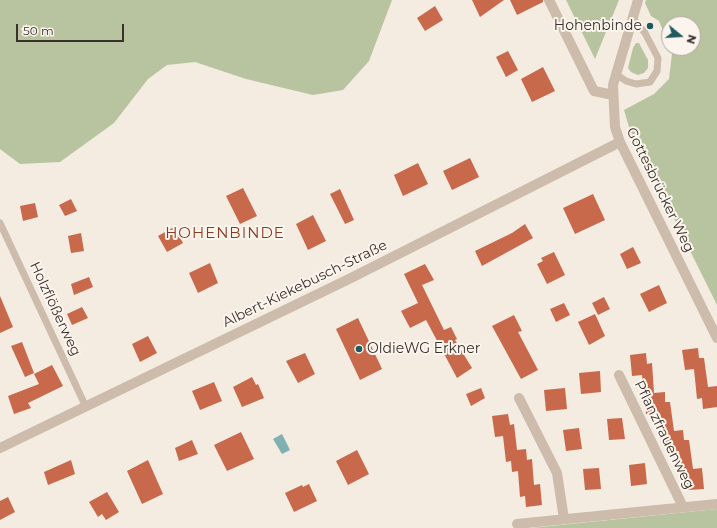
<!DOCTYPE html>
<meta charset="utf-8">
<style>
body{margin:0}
#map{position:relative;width:717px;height:528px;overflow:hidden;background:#f4ebe1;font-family:Montserrat,sans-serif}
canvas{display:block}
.north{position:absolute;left:661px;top:16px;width:40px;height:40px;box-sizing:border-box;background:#fbf5ee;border:1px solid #aea6a0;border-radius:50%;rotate:108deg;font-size:11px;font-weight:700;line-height:16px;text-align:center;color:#3b302b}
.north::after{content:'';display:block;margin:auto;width:14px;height:18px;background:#1f5a5e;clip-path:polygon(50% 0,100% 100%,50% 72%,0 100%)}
.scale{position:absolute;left:16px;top:24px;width:108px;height:18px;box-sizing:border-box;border:2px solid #3b302b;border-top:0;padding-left:5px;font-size:12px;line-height:14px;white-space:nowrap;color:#3b302b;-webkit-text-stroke:3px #fbf5ee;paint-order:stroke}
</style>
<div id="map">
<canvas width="717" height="528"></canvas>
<div class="north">N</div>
<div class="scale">50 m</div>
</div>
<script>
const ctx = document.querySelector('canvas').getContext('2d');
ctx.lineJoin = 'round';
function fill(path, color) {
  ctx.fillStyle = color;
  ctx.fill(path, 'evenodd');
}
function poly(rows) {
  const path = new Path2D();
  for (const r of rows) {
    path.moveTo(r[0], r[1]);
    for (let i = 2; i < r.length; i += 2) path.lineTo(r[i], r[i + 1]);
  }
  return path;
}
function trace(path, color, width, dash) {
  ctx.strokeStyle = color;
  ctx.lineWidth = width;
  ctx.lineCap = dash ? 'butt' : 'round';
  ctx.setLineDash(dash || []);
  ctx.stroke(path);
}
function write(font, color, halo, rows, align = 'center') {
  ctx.font = font + ' Montserrat,sans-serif';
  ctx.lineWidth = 4;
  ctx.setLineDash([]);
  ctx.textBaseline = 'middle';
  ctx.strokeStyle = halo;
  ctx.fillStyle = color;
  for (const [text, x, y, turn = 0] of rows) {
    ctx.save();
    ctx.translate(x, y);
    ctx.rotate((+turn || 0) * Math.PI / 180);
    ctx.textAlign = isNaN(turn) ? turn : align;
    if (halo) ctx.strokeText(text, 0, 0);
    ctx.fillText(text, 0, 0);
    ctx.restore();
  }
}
const green = poly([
 [0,0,392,0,369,61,343,90,313,95,246,79,195,62,167,65,148,79,114,123,60,162,20,164,0,149],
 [566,0,619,0,595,59],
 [646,0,717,0,717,305,630,130,624,110,654,94,669,79,672,54,670,48,693,48,693,24,669,24,669,46,659,21,651,16,645,3],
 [636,43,639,43,648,60,648,68,644,73,638,75,631,72,628,68,633,48],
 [717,509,717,528,531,528]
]);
const water = poly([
 [282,434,290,450,282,454,273,439]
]);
const building = poly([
 [472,0,504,0,480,17],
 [510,0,543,0,543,2,517,15],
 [435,6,443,20,425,31,417,18],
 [508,51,518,70,506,77,496,57],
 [543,67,555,91,532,102,521,79],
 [470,158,479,177,452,190,443,171],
 [418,163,428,184,403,196,394,175],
 [243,188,257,216,240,224,226,196],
 [340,189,354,220,345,224,330,194],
 [593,194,605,220,575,234,563,208],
 [71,199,77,211,65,216,59,205],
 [35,203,38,217,23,221,20,206],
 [313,215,326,241,308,250,296,224],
 [525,224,533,238,482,266,475,251,512,233],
 [174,227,183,243,167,252,158,236],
 [81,233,84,251,71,253,68,236],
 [633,247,641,263,627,269,620,254],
 [554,252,565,275,547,284,537,264,543,261,541,258],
 [210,263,218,283,198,293,189,273],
 [425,264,434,280,422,285,444,330,451,327,457,339,455,340,472,368,457,378,426,320,410,328,401,311,418,303,404,274],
 [89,277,93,287,74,295,71,284],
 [659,285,667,303,649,312,640,294],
 [0,296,13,327,0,333],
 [604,297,610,309,598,315,592,303],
 [564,303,570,315,556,322,550,309],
 [82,307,88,318,72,325,67,314],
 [595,314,605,336,589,345,578,322],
 [514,315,522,331,518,332,538,370,521,379,492,326],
 [358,318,382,369,360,380,336,329],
 [148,336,157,353,140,362,132,344],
 [22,342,34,373,25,377,11,346],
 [698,348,699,358,704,358,708,387,717,386,717,407,703,409,702,398,697,399,694,369,685,370,682,350],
 [305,353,315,374,298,383,286,361],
 [646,353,647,364,652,363,654,393,665,392,665,402,670,402,674,431,683,430,684,440,689,440,693,469,702,468,704,489,688,490,687,480,682,480,679,451,669,452,668,442,664,442,660,413,646,414,642,375,632,376,630,355],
 [52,365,63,386,28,403,31,408,14,414,8,396,39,384,34,374],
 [600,371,601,392,581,394,579,373],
 [252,377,256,385,258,384,264,398,242,407,233,387],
 [214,382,222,401,200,410,192,391],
 [481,388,485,398,471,406,466,394],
 [565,388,567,409,546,411,544,390],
 [508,414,510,425,514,424,517,450,526,449,527,460,532,459,534,485,540,484,542,505,526,507,525,496,520,497,518,471,512,472,511,461,506,462,503,436,495,437,492,416],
 [622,418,625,439,609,440,607,419],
 [579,428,582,449,566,451,563,430],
 [241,432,254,459,227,471,214,445],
 [192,440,198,454,179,461,175,448],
 [357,450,369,474,348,485,336,461],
 [71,460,75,474,48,485,44,472],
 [148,460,163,494,142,504,127,471],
 [645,463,647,484,631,486,629,465],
 [599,468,601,489,585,490,583,469],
 [309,484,317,501,294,512,285,493,302,485,303,487],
 [107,492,119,512,106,520,102,514,98,517,89,502],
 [8,497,15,512,0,520,0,501]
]);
const lane = poly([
 [616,74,626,81,636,84,650,82,657,71,658,58,645,33,632,17],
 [0,223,85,405]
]);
const street = poly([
 [549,0,594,91,613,95],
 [638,0,613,85,615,127,620,142,717,338],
 [619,375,683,507],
 [519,398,557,473,564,519],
 [0,448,349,279,620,142],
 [517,524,717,504]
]);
const markers = [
 [650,26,4,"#1f5a5e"],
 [359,349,4,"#1f5a5e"]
];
const poiNames = [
 ["Hohenbinde",642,26],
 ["OldieWG Erkner",367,349,"left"]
];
const streetNames = [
 ["Gottesbrücker Weg",660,190,64],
 ["Albert-Kiekebusch-Straße",305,284,-26],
 ["Holzflößerweg",55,309,65],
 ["Pflanzfrauenweg",664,435,64]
];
const neighbourhoodNames = [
 ["HOHENBINDE",225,234]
];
fill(green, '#b8c4a0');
fill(water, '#7fb0b2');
fill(building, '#c8694b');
trace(lane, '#cdbbac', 7);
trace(street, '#cdbbac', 10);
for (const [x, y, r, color] of markers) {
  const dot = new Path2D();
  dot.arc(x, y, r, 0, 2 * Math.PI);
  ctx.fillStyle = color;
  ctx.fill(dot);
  trace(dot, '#fbf5ee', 1.5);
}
write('14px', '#3b302b', '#fbf5ee', poiNames, 'right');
write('14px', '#3b302b', '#fbf5ee', streetNames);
ctx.letterSpacing = '1px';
write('15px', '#8c3b22', '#fbf5ee', neighbourhoodNames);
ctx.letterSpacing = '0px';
</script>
